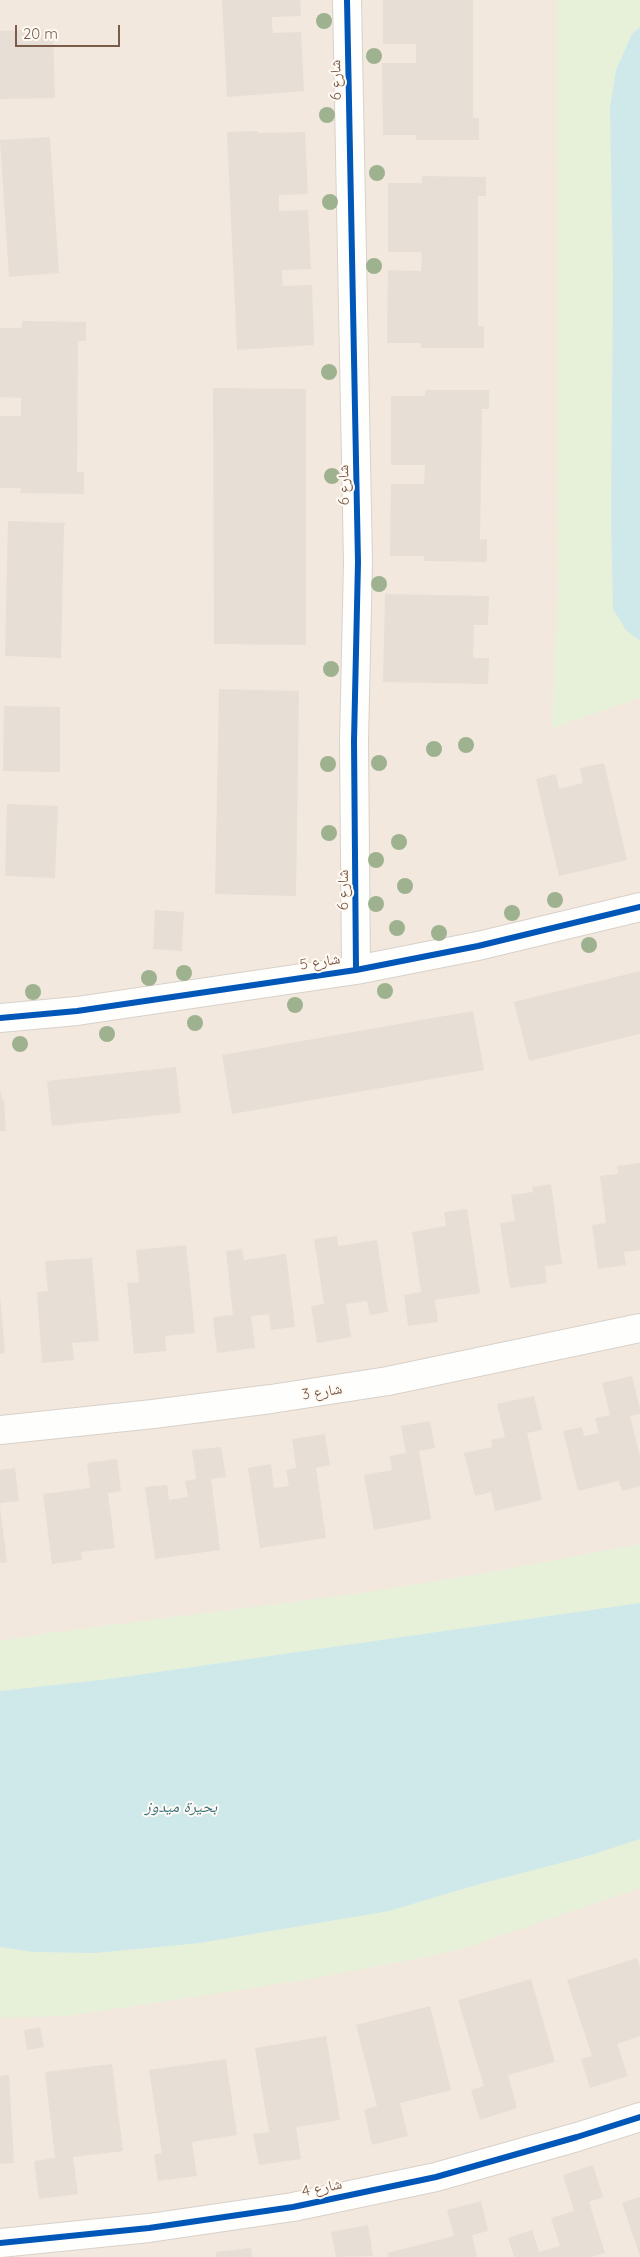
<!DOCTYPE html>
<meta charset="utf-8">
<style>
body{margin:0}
#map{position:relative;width:640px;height:2257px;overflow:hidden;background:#faf5ef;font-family:Quicksand,sans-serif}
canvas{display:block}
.scale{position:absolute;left:15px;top:25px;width:105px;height:22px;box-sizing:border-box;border:2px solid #7b5c4b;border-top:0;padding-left:6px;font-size:15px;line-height:18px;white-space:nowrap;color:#7b5c4b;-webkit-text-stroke:4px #fffaf3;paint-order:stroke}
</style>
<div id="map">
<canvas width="640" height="2257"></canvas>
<div class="scale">20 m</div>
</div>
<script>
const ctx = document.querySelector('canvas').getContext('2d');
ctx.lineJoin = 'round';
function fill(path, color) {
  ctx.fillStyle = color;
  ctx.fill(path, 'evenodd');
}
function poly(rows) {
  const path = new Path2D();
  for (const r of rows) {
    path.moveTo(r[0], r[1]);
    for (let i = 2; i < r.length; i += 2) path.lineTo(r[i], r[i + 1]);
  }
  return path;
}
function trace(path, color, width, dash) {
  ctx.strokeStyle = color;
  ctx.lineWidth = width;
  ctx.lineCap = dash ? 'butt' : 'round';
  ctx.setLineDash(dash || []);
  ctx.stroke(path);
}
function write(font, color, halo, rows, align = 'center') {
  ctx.font = font + ' Quicksand,"Noto Naskh Arabic",sans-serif';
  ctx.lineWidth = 4;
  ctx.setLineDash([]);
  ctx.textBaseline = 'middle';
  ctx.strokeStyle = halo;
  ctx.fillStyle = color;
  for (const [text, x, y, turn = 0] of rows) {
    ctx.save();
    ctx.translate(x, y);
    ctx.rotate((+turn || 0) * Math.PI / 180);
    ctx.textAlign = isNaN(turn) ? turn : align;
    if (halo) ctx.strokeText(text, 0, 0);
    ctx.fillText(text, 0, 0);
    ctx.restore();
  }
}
const residential = poly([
 [0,0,640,0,640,2257,0,2257]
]);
const green = poly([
 [557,0,640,0,640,27,632,34,610,107,613,277,611,520,613,609,626,630,640,641,640,698,552,728,558,593],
 [640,1544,640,1888,456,1951,316,1978,201,1996,67,2016,0,2018,0,1641,49,1633,362,1593,490,1572]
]);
const water = poly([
 [640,27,640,641,626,630,613,609,611,520,613,277,610,107,616,70,632,34],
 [640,1603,640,1839,591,1855,476,1885,389,1911,200,1943,95,1953,33,1952,0,1947,0,1691,109,1679]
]);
const building = poly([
 [222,0,300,0,301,16,272,17,272,25,273,33,301,32,304,91,227,97],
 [383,0,473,0,473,118,479,118,479,140,416,140,416,135,383,135,382,63,416,63,416,44,383,44],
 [53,29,55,98,0,99,0,31],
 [258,131,258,133,305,132,308,194,279,195,279,211,308,210,311,269,282,270,282,279,283,286,312,285,314,345,237,350,227,132],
 [50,137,59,273,9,277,0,140],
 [422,176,486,177,486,196,478,196,478,326,484,326,484,348,421,348,421,343,387,343,388,270,421,271,422,257,421,252,388,252,388,183,422,183],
 [22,321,86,322,86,341,78,341,77,472,84,472,84,494,20,493,21,488,0,488,0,416,21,416,21,398,0,397,0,328,22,328],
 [213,388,306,389,306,645,214,644],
 [425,390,489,390,489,409,482,409,480,540,487,539,487,562,424,561,424,556,390,556,391,484,424,484,425,465,391,465,391,396,425,396],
 [8,521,66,523,64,526,61,658,5,656],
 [385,594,489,596,488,625,474,625,473,658,489,658,488,684,383,682],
 [219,689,299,691,296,896,215,894],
 [4,706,60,707,60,772,3,771],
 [604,763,627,860,559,876,536,779,556,774,559,789,583,783,580,768],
 [7,804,58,806,55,878,5,876],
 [155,910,184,912,182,951,153,949],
 [640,971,640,1034,529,1061,514,1002],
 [473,1011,484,1070,232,1114,222,1055],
 [176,1067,181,1113,52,1126,47,1081],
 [0,1089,2,1100,4,1100,6,1131,0,1131],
 [640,1163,640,1250,624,1252,626,1265,598,1269,592,1225,606,1223,600,1176,618,1174,617,1166],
 [551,1184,562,1264,545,1266,547,1283,510,1288,500,1223,515,1221,511,1195,533,1192,532,1187],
 [467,1209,480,1293,435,1300,438,1322,408,1326,404,1295,421,1292,412,1232,446,1226,444,1212],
 [337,1236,338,1246,377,1240,388,1312,370,1315,367,1301,346,1304,351,1337,317,1343,311,1306,324,1304,314,1239],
 [186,1245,195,1333,165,1336,166,1351,134,1354,127,1283,139,1282,136,1250],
 [242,1249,244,1260,286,1254,295,1327,271,1330,269,1314,251,1316,255,1348,217,1353,213,1317,233,1315,226,1251],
 [92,1258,99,1341,72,1343,74,1360,42,1363,37,1292,48,1291,45,1261],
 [0,1296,5,1353,0,1354],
 [632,1376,640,1409,640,1414,630,1416,640,1456,640,1486,623,1491,618,1481,578,1491,563,1431,582,1427,584,1436,599,1433,595,1418,610,1415,602,1383],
 [534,1396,542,1430,527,1433,542,1500,495,1511,491,1492,475,1496,464,1453,492,1447,491,1440,505,1437,497,1404],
 [430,1421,435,1448,419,1451,431,1519,374,1530,364,1475,392,1470,390,1456,406,1453,401,1426],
 [325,1434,330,1465,316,1468,326,1538,260,1548,248,1468,271,1464,274,1488,289,1486,286,1470,296,1468,292,1439],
 [221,1447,226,1477,211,1479,220,1550,155,1559,145,1487,167,1485,169,1500,188,1497,185,1481,196,1479,192,1450],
 [117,1459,121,1491,108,1493,115,1548,81,1552,82,1560,52,1564,43,1494,90,1488,87,1463],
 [15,1468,19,1501,0,1503,0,1470],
 [0,1507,7,1562,0,1563],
 [637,1958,640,1968,640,2036,617,2044,628,2076,590,2088,581,2059,592,2056,567,1980],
 [531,1979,555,2062,508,2075,517,2108,480,2120,471,2090,484,2086,458,2000],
 [430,2006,451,2090,400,2103,408,2136,372,2145,364,2110,377,2106,356,2025],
 [40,2027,44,2047,27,2050,24,2030],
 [326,2036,340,2120,296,2127,301,2159,259,2165,253,2134,269,2132,255,2048],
 [226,2059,237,2135,192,2142,197,2176,158,2181,154,2155,162,2153,149,2070],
 [112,2064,123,2151,73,2157,78,2194,39,2199,34,2161,55,2158,45,2072],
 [9,2075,14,2163,0,2164,0,2076],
 [593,2165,603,2197,589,2202,605,2253,591,2257,514,2257,508,2238,532,2230,539,2252,560,2246,551,2218,574,2211,563,2175],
 [640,2197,640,2256,622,2203],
 [481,2201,488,2231,472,2235,477,2257,388,2257,387,2253,454,2236,447,2210],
 [368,2225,373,2256,336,2257,331,2232],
 [251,2248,252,2257,216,2257,216,2252]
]);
const minor = poly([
 [347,0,358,562,354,741,356,970],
 [0,1018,77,1011,356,970,478,946,640,907],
 [0,1430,153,1414,271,1399,388,1381,640,1328],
 [0,2243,149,2228,293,2207,436,2177,577,2137,640,2117]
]);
const cycleway = poly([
 [347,0,358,562,354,741,356,970],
 [0,1018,77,1011,356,970,478,946,640,907],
 [0,2243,149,2228,293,2207,436,2177,577,2137,640,2117]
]);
const trees = [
 [324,21],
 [374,56],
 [327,115],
 [377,173],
 [330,202],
 [374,266],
 [329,372],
 [332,476],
 [379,584],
 [331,669],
 [466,745],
 [434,749],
 [379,763],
 [328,764],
 [329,833],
 [399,842],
 [376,860],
 [405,886],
 [555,900],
 [376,904],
 [512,913],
 [397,928],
 [439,933],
 [589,945],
 [184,973],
 [149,978],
 [385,991],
 [33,992],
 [295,1005],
 [195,1023],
 [107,1034],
 [20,1044]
];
const streetNames = [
 ["شارع 6",336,80,-91],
 ["شارع 6",344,485,-91],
 ["شارع 6",343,890,-90],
 ["شارع 5",320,962,-9],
 ["شارع 3",322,1392,-9],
 ["شارع 4",322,2188,-12]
];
const waterNames = [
 ["بحيرة ميدوز",181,1807]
];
fill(residential, '#f3e8dd');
fill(green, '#e7f1da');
fill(water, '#cfe9eb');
fill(building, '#e7ded6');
trace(minor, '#d8d1ca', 30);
trace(minor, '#fefefd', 28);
trace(cycleway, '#0057b8', 6);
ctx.fillStyle = '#9eb28f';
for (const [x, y] of trees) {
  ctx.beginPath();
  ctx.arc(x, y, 8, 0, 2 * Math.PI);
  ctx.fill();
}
write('15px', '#7b5c4b', '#fffaf3', streetNames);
write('italic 16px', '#3d7681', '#fffaf3', waterNames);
</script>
